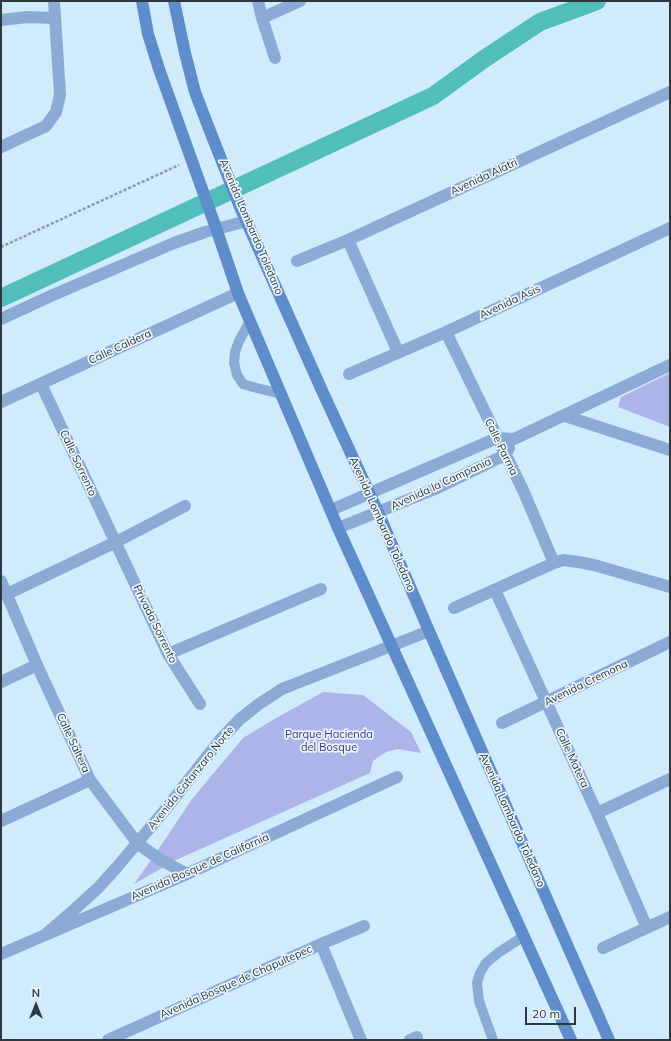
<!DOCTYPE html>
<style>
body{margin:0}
#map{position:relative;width:671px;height:1041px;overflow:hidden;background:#cfebfc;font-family:Mulish,sans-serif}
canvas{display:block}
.frame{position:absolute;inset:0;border:2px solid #2e393f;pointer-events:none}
.north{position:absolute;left:16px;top:985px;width:40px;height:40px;-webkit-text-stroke:3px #eaf5fc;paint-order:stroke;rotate:0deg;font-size:11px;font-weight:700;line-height:16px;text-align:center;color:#2e393f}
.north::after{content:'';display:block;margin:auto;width:14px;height:18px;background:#2e393f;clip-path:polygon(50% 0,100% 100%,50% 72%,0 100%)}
.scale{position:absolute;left:525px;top:1007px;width:51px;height:18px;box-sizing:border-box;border:2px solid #2e393f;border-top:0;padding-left:5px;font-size:12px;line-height:14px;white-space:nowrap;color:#2e393f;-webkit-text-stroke:3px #eaf5fc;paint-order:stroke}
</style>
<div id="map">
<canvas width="671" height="1041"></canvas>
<div class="frame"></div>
<div class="north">N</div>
<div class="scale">20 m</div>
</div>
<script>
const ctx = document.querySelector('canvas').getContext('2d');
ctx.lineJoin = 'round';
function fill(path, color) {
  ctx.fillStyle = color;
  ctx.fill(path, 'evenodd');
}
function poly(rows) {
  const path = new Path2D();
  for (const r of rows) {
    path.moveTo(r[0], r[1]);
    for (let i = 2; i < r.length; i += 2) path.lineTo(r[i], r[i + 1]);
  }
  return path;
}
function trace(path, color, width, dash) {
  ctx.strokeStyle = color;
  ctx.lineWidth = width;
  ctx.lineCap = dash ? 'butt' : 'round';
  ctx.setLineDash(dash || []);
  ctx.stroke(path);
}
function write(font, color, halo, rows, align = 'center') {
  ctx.font = font + ' Mulish,sans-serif';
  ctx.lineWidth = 3.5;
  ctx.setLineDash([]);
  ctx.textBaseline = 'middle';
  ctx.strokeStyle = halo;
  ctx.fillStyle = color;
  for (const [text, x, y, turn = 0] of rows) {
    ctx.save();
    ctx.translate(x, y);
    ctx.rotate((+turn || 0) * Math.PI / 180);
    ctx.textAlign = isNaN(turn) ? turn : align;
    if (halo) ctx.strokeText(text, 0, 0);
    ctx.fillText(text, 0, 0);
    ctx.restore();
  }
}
const green = poly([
 [670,373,670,427,618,407,621,397],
 [323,692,363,695,411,732,421,753,397,749,386,752,373,761,370,773,176,860,134,884,156,853,192,799,243,738,271,721]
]);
const canal = poly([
 [1,298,433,96,484,59,540,22,597,1]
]);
const path = poly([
 [1,247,179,165]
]);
const lane = poly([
 [250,321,239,341,235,352,234,363,237,375,243,384,253,387,281,394],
 [493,1040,479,1001,477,983,480,973,486,963,498,953,524,936]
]);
const street = poly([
 [258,1,262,18,275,58],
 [262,18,300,1],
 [1,20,28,17,54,18],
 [1,147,46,126,56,112,60,95,54,1],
 [348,240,398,352],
 [297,261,348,240,670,92],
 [1,319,53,295,174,243,205,232,247,221],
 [446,332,523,490,554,563],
 [349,374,446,332,670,228],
 [41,384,168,654,200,704],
 [1,402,238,293],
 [565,416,670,450],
 [331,510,497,438,514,439,670,365],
 [338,528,435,489,505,455,509,448],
 [1,581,37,665,90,780,138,844,161,860,187,874],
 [495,590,597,813,647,928],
 [7,594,116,542,185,506],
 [454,608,554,563,563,560,578,562,594,565,670,587],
 [168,654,321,589],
 [1,682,37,665],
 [502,723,670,642],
 [597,813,670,779],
 [1,821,90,780],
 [46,934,75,909,99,887,117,867,165,810,220,740,240,719,259,704,282,689,429,631],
 [321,944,361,1040],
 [603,948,670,917],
 [1,954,187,874,397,777],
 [108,1040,321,944,364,926],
 [410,1040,417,1037]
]);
const secondary = poly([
 [142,1,148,34,159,69,216,228,238,293,338,528,571,1040],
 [174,1,185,53,195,92,208,126,240,207,324,395,378,512,429,631,609,1040]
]);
const streetNames = [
 ["Avenida Alatri",484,177,-25],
 ["Avenida Lombardo Toledano",251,227,67],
 ["Avenida Asis",510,302,-25],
 ["Calle Caldera",120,347,-25],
 ["Calle Parma",501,447,64],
 ["Calle Sorrento",78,463,65],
 ["Avenida la Campania",441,484,-25],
 ["Avenida Lombardo Toledano",382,524,66],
 ["Privada Sorrento",155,624,64],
 ["Avenida Cremona",586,683,-26],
 ["Calle Saltera",73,743,65],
 ["Calle Matera",572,758,65],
 ["Avenida Catanzaro Norte",191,778,-51],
 ["Avenida Lombardo Toledano",512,820,66],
 ["Avenida Bosque de California",200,867,-24],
 ["Avenida Bosque de Chapultepec",236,982,-24]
];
const parkNames = [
 ["Parque Hacienda",329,735],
 ["del Bosque",329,748]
];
fill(green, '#aeb4e9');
trace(canal, '#51bebb', 18);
trace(path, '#879ca8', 2.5, [3, 2]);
trace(lane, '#8caad6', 10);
trace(street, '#8caad6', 12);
trace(secondary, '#5f8ccb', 12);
write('11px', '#2e393f', '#eaf5fc', streetNames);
write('11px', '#373685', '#eaf5fc', parkNames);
</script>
